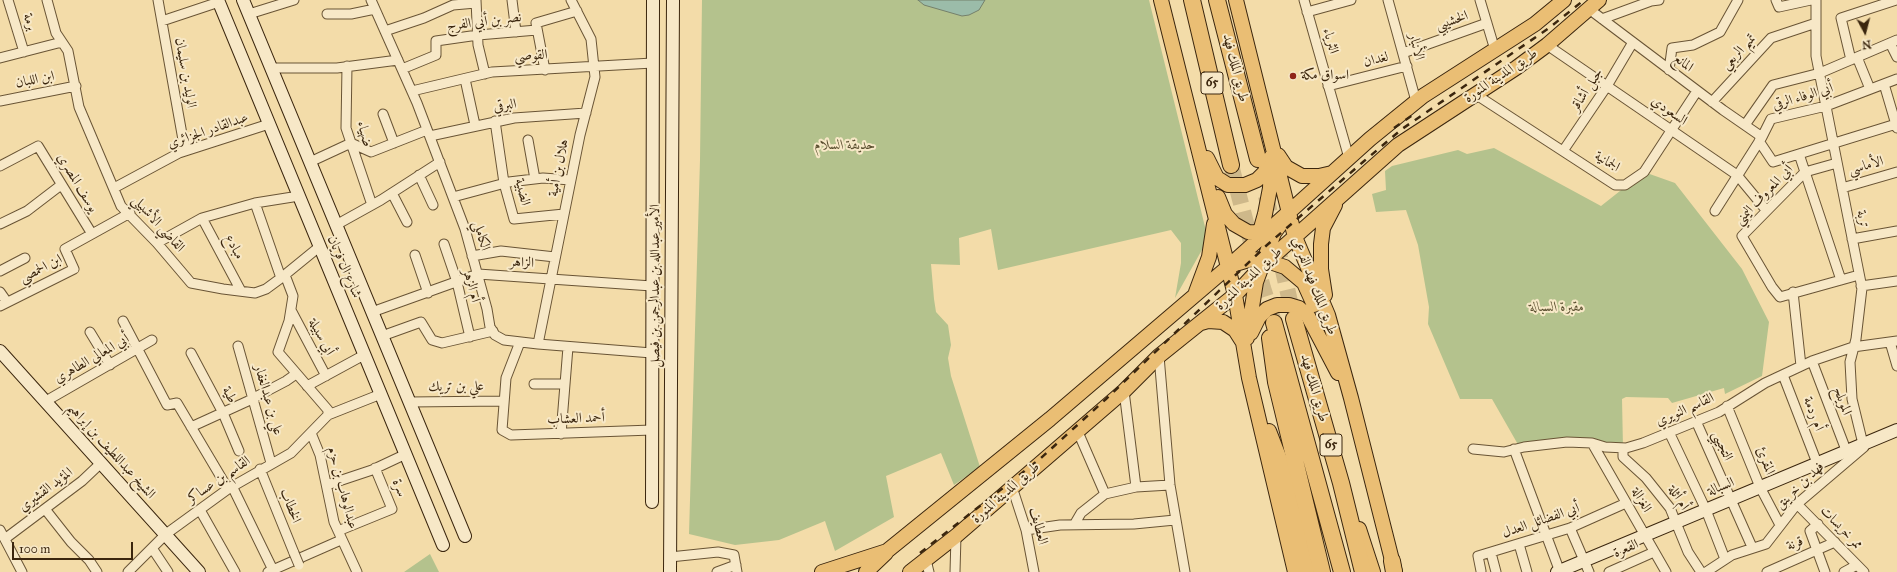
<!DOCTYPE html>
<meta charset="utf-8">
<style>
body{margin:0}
#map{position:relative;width:1897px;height:572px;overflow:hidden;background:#f3dca9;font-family:"IM FELL Great Primer",serif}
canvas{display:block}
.north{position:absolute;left:1845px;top:12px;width:40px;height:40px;-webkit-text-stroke:3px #f7e8c7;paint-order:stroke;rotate:173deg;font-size:11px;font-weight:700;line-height:16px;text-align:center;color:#3b260e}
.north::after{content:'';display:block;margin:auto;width:14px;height:18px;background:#3b260e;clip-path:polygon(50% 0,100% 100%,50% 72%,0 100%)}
.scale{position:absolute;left:12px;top:542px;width:121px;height:18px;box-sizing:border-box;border:2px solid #3b260e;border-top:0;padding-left:5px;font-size:12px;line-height:14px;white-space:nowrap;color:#3b260e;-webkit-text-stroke:3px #f7e8c7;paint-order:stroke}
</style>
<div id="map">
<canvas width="1897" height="572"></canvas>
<div class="north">N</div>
<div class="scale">100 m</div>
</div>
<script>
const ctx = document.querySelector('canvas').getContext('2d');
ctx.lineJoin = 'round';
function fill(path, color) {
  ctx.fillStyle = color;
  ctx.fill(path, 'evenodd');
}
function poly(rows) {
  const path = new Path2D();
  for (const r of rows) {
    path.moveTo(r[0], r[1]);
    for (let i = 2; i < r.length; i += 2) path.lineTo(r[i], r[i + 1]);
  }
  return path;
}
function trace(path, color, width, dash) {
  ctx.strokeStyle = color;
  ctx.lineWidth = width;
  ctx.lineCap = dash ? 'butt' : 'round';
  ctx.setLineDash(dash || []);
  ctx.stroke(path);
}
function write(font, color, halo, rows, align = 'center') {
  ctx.font = font + ' "IM FELL Great Primer",Amiri,serif';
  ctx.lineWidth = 4;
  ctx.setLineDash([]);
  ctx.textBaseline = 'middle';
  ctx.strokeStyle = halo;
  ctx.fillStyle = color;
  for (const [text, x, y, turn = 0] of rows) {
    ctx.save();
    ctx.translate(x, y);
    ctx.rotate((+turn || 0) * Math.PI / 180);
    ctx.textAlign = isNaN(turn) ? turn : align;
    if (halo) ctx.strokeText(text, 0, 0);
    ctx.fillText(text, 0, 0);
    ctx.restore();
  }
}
const green = poly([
 [702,0,1149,0,1208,239,1175,298,1181,263,1181,243,1171,230,998,270,991,229,959,238,960,265,931,264,934,299,936,312,948,325,951,345,948,358,951,376,980,467,954,485,941,453,886,476,894,517,835,551,825,521,779,540,735,545,689,534,700,160],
 [1494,148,1601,206,1644,172,1675,183,1742,269,1769,322,1762,376,1725,394,1724,388,1672,403,1668,398,1626,397,1622,399,1623,448,1592,443,1520,448,1492,399,1460,399,1428,324,1429,307,1418,245,1406,210,1376,212,1372,194,1386,190,1385,171,1392,166,1458,150,1467,154],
 [430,554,439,572,404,572]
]);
const water = poly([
 [918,0,985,0,979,10,969,15,962,16,924,5,918,0]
]);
const highwayTunnel = poly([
 [1231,165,1263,288,1274,322],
 [1266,196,1294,319]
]);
const street = poly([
 [8,0,24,52],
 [47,0,56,33,68,51,79,107,121,206,157,243,191,283,223,289,255,293,266,289,281,278,319,247],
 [158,0,185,151],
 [371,0,417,103,465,229,487,309,490,327,495,335,504,340,538,344,652,353],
 [476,0,478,45,485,74],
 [512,0,516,32],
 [1304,0,1349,158],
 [1388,0,1416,101],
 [1480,0,1495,50],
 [1776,0,1779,7,1811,0],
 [1816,0,1816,56,1862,288,1856,339,1850,362,1852,399,1863,444],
 [1589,9,1723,110,1762,137],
 [1307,12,1351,0],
 [249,14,294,0],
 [327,14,351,14,375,9],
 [1602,19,1651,1,1659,0],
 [162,21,219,2],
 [385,31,424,18,453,5,476,3],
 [1890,43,1897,57],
 [1547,45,1737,175,1766,210],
 [1403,53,1487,23],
 [1857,57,1870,89],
 [0,58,62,42],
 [1851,60,1841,18,1896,0],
 [347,66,346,128,372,205],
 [271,68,337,68,398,60],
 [402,69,436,55,436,41,478,35,537,30],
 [545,70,536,23,577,11],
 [1669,70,1672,48,1693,45,1720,32,1738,0],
 [465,79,475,125],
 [1884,84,1897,128],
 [1328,86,1407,66],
 [412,91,492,72,653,63],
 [1475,94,1615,185,1625,185,1644,172,1697,91],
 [0,101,76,86],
 [1712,102,1771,38,1816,23],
 [383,114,394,143],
 [495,121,504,183,514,219,564,214],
 [1745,125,1773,85,1820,73,1897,40],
 [430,136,514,118,586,113],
 [528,140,535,179],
 [1759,141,1773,162,1896,124],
 [1563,151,1607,86,1633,42],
 [1799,154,1841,280],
 [310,162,351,143,371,152,427,130],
 [1837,163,1805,172,1742,236,1772,287,1780,297,1859,275],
 [0,166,38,146,92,234],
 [419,175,433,205],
 [114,188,179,153,269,124],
 [1842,188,1897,172],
 [392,193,407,222],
 [453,197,509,182,543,178,571,180],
 [255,203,281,278],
 [1715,211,1762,137,1771,119,1826,106,1897,79],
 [202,218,241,291],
 [0,224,27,211,61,185],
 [336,225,381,200,440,162],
 [1852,239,1897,231],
 [157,243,202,218,255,203,299,196],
 [444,244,457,282,470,337],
 [415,255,428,293],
 [472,256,501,251,555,257],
 [0,271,25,258],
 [1861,286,1897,281],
 [0,292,7,302],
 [1793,292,1801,366],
 [0,306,74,269,65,249,130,213],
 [291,310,326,376],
 [372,312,478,274,652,286],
 [123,321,167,405,177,403,228,489],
 [90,332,110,365],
 [382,336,421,322,432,340,442,343,493,331],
 [520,342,506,378,502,430,511,435,652,430],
 [1890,342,1897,366],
 [538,344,580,135,595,77,591,39,571,0],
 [238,346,271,463],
 [191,353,223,413,239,451],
 [1159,356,1170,485,1185,572],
 [1812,361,1846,450],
 [1783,375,1817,463],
 [534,384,565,384],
 [307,386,364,355],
 [1124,391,1136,487],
 [46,401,152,340],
 [409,402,504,401],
 [1727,406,1760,487,1780,525],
 [328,415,381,394],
 [1696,421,1752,547],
 [191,427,248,401,286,381,296,374],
 [1078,432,1105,494],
 [1669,432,1706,510,1725,559],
 [311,433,320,455,334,522,357,572],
 [561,434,568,347],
 [1592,443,1666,572],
 [1623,448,1623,457,1646,478,1670,508,1688,552,1701,572],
 [1473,449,1504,452,1524,447,1567,442,1592,443,1605,447,1626,448,1643,443,1719,412,1765,383,1812,361,1853,347,1897,341],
 [1514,449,1560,572],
 [260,469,294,553],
 [327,485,372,470,406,454],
 [232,486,273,570],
 [1012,487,1026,530,1034,572],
 [1797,504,1864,572],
 [45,509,71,542,89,560,97,572],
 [200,510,235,572],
 [1818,524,1810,531,1825,572],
 [1074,525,1081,513,1105,494,1136,487,1170,485],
 [1570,528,1589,572],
 [0,530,22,572],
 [1026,530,1060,525,1134,524,1175,520],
 [338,531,392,509,375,468],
 [6,538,82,481,101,463],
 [1519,544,1527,572],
 [152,548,168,572],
 [1491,553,1496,572],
 [670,557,718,552,734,555,737,572],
 [926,560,929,572],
 [1481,571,1478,556,1570,528,1626,503],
 [128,572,166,534,228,489,291,453,328,415,328,410,278,352,289,321,293,296,285,275],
 [268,572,341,540],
 [717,572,736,565],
 [955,572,956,536],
 [1609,572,1654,552],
 [1706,572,1732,555,1766,544,1797,504,1864,447],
 [1767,572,1835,542],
 [1844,572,1857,565]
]);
const secondary = poly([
 [218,0,443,545],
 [243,0,465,536],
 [0,351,199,572],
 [652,502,653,0],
 [670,572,673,0],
 [1557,572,1897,430]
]);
const primary = poly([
 [1161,0,1235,295,1249,378,1295,572],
 [1236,0,1295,237,1328,315,1351,398,1395,572],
 [1278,155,1286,167,1302,176,1319,176,1332,173],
 [1207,158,1217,178,1228,185,1245,185,1257,180,1265,172,1268,160],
 [1218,197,1225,214,1234,224,1248,232,1269,233],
 [1258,239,1265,214,1270,188,1271,157],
 [1232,265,1252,259,1264,260,1285,267,1304,283,1314,305],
 [1196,292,1209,257,1214,224],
 [1325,295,1321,269,1321,244,1323,228,1335,205],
 [1201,323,1208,321,1223,322,1235,330,1242,341],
 [1251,333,1259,317,1267,309,1277,305,1289,305,1299,308,1308,316,1338,373],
 [1247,338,1256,282,1274,233,1280,225],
 [1269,431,1283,467,1309,572],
 [1359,529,1373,572],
 [822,572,887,551,1050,419,1228,267,1370,139,1423,96,1535,24,1564,0],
 [866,572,886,553],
 [910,572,956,536,1124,391,1159,356,1235,295,1262,266,1398,145,1516,68,1547,45,1599,0]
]);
const highway = poly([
 [1192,0,1231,165],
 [1217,0,1258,159],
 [1294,319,1341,483,1363,572],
 [1274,323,1342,572],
 [1270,338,1276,382,1322,572],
 [1392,561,1394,572]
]);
const rail = poly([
 [1394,128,1417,112],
 [920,553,1041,458,1106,399,1267,245,1363,162,1402,129,1549,28,1584,0]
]);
const streetBridge = poly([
 [294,553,299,565]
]);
const markers = [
 [1293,76,4,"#8f2418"]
];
const shields = [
 [1212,83,22],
 [1331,445,22]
];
const shieldNames = [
 ["65",1212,83],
 ["65",1331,445]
];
const streetNames = [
 ["الخشيبي",1452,21,-19],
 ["برمة",29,22,73],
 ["نصر بن أبي الفرج",484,22,-7],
 ["الثرياء",1330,41,74],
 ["الأنبار",1416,47,75],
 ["تميم الربعي",1739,52,-47],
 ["القوصي",531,56,-3],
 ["لغدان",1376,60,-14],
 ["المانع",1683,63,37],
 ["طريق الملك فهد",1235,68,76],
 ["الوليد بن سليمان",185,73,80],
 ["طريق المدينة المنورة",1501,76,-34],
 ["ابن اللبان",35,80,-11],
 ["جبل أشاقر",1587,90,-57],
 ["أبي الوفاء الرقي",1803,97,-17],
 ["البرقي",505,106,-9],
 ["السعودي",1669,111,35],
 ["عبدالقادر الجزائري",208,131,-19],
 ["ضهياء",364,134,76],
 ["الجمانية",1607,162,31],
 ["الأماسي",1866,166,-16],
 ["هلال بن أمية",559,168,-79],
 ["يوسف المصري",77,183,59],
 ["الضبية",522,192,76],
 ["أبي المعروف اليمني",1764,195,-46],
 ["تربة",1862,219,79],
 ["القاضي الأشبيلي",158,224,48],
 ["الكاملي",481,236,73],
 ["مبادع",234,247,62],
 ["الزاهر",522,263,4],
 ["شارع ال فريان",344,267,67],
 ["ابن الحمصي",41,269,-27],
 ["طريق المدينة المنورة",1249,279,-43],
 ["أم الزهر",471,286,75],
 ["الأمير عبدالله بن عبدالرحمن بن فيصل",656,286,-90],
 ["طريق الملك فهد الفرعي",1314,286,69],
 ["أبي سبيلة",321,337,62],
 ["أبي المعالي الطاهري",92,359,-30],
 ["علي بن تريك",456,387,-1],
 ["طريق الملك فهد",1314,388,74],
 ["طية",229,395,62],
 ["علي بن عبدالغفار",268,400,74],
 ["المويلح",1842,401,69],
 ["القاسم النويري",1685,410,-24],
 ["أم ردمة",1813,414,69],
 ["أحمد العشاب",576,419,-2],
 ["التجيبي",1722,446,66],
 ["الشيخ عبداللطيف بن إبراهيم",111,451,48],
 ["المقرئ",1765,461,68],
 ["القاسم بن عساكر",219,480,-34],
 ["فهد بن خرينق",1800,486,-44],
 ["السبالة",1721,487,-22],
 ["عبدالوهاب بن حزم",342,488,75],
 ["سرة",399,488,68],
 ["المؤيد القشيري",46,490,-37],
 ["طريق المدينة المنورة",1006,493,-41],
 ["أم أثلة",1678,498,57],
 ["الغزالة",1641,500,60],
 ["الخطاب",290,506,68],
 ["أبي الفضائل العدل",1541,521,-19],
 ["العطايف",1038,526,75],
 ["ممر خريسات",1841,528,46],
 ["قرنة",1795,544,-24],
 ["القعرة",1626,549,-23]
];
const poiNames = [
 ["اسواق مكة",1301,76]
];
const parkNames = [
 ["حديقة السلام",845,146],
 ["مقبرة السبالة",1557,308]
];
fill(green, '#b4c28d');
fill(water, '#9bbca9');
trace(water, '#75806b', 1);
trace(highwayTunnel, '#ceb88a', 16, [16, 8]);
trace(street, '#695435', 11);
trace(secondary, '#3b260e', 14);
trace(primary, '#3b260e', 16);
trace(highway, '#3b260e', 18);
trace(street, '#f7e8c7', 9);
trace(secondary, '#f7e8c7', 12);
trace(primary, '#eabe74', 14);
trace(highway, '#eabe74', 16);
trace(rail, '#3b260e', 2.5, [7, 7]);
trace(streetBridge, '#695435', 11, []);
trace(streetBridge, '#f7e8c7', 9);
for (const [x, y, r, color] of markers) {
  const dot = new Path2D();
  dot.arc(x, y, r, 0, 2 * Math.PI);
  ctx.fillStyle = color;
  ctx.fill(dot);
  trace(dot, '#f7e8c7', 1.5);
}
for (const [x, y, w] of shields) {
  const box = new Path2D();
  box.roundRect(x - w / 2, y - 11, w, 22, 3);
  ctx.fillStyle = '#f7e8c7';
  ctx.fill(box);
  trace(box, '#3b260e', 1);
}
write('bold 13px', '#3b260e', null, shieldNames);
write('14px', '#3b260e', '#f7e8c7', streetNames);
write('14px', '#3b260e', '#f7e8c7', poiNames, 'left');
write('italic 14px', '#594d2e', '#f7e8c7', parkNames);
</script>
